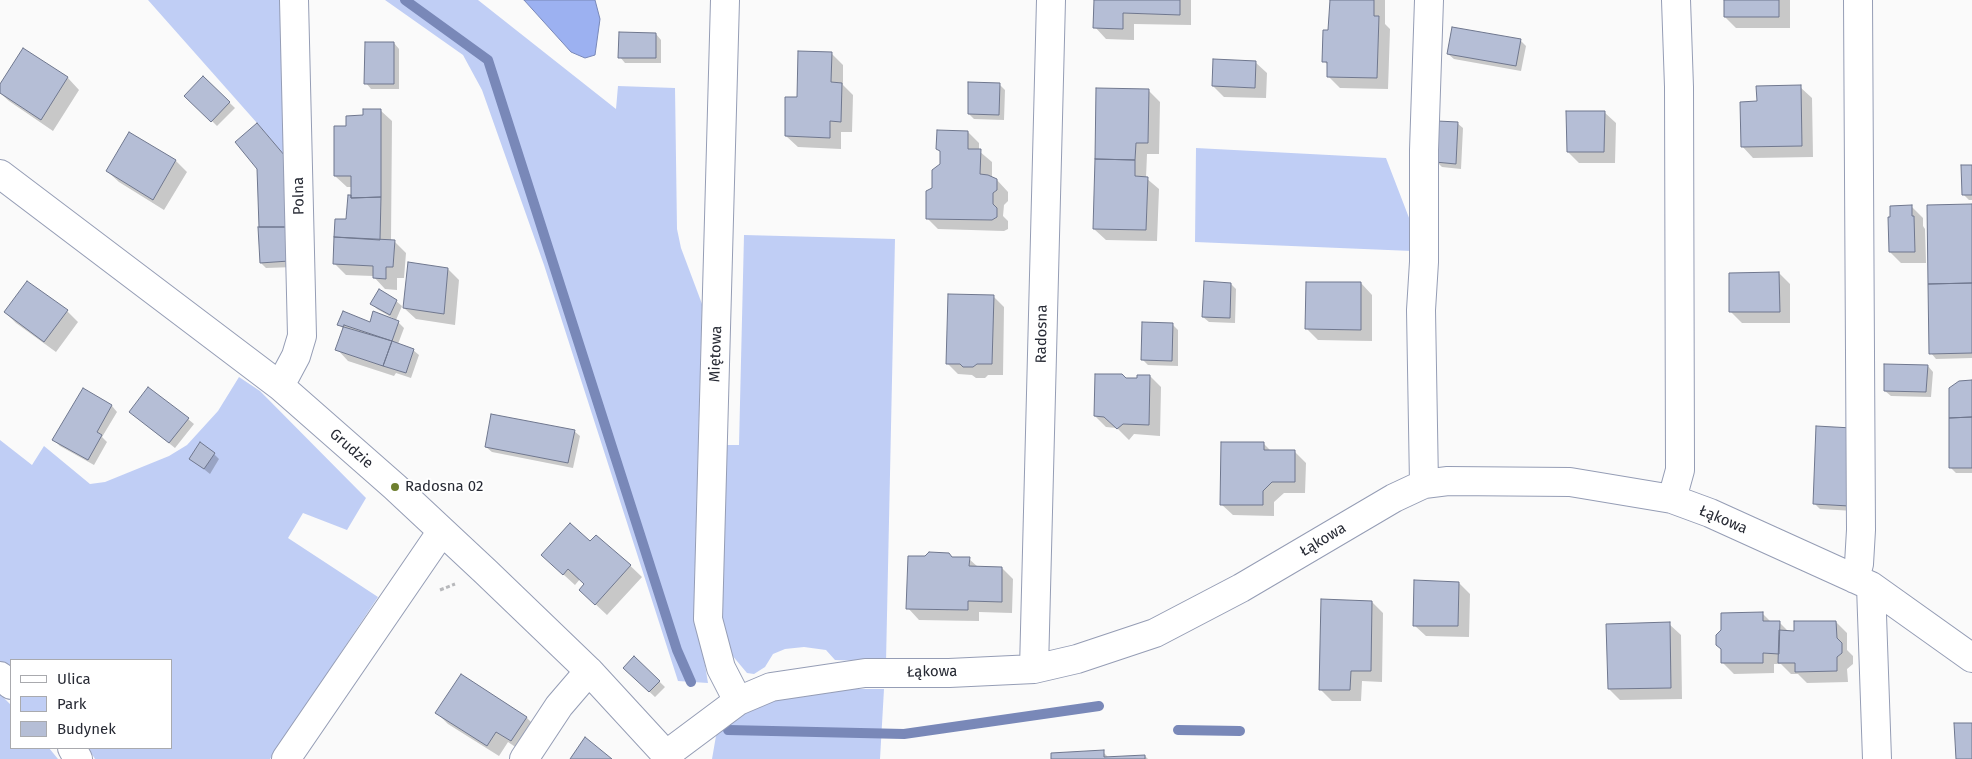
<!DOCTYPE html>
<meta charset="utf-8">
<style>
body{margin:0}
#map{position:relative;width:1972px;height:759px;overflow:hidden;background:#fafafa;font-family:"Fira Sans",sans-serif}
canvas{display:block}
.legend{position:absolute;left:10px;top:659px;width:162px;height:90px;box-sizing:border-box;background:#fff;border:1px solid #a9aaae;margin:0;padding:6px 9px;list-style:none;font-size:15px;color:#272a34}
.legend li{display:flex;align-items:center;gap:10px;height:25px}
.legend b{width:25px;border:1px solid #a9aaae}
</style>
<div id="map">
<canvas width="1972" height="759"></canvas>
<ul class="legend">
<li><b style="height:6px;background:#fff"></b>Ulica</li>
<li><b style="height:14px;background:#c0cef5"></b>Park</li>
<li><b style="height:14px;background:#b5bed6"></b>Budynek</li>
</ul>
</div>
<script>
const ctx = document.querySelector('canvas').getContext('2d');
ctx.lineJoin = 'round';
function fill(path, color) {
  ctx.fillStyle = color;
  ctx.fill(path, 'evenodd');
}
function poly(rows) {
  const path = new Path2D();
  for (const r of rows) {
    path.moveTo(r[0], r[1]);
    for (let i = 2; i < r.length; i += 2) path.lineTo(r[i], r[i + 1]);
  }
  return path;
}
function trace(path, color, width, dash) {
  ctx.strokeStyle = color;
  ctx.lineWidth = width;
  ctx.lineCap = dash ? 'butt' : 'round';
  ctx.setLineDash(dash || []);
  ctx.stroke(path);
}
function write(font, color, halo, rows, align = 'center') {
  ctx.font = font + ' "Fira Sans",sans-serif';
  ctx.lineWidth = 4;
  ctx.setLineDash([]);
  ctx.textBaseline = 'middle';
  ctx.strokeStyle = halo;
  ctx.fillStyle = color;
  for (const [text, x, y, turn = 0] of rows) {
    ctx.save();
    ctx.translate(x, y);
    ctx.rotate((+turn || 0) * Math.PI / 180);
    ctx.textAlign = isNaN(turn) ? turn : align;
    if (halo) ctx.strokeText(text, 0, 0);
    ctx.fillText(text, 0, 0);
    ctx.restore();
  }
}
const green = poly([
 [148,0,281,0,285,156,257,123],
 [385,0,478,0,616,109,618,86,675,88,677,229,681,248,702,304,694,599,708,683,678,681,544,265,482,90,463,55],
 [1196,148,1386,158,1411,223,1412,251,1195,242],
 [744,235,895,239,886,662,835,660,826,650,804,647,785,649,773,654,765,667,754,674,747,673,726,648,720,620,723,445,739,445],
 [239,377,260,391,366,498,347,530,303,513,288,538,378,597,270,759,95,759,88,748,171,748,171,660,11,660,11,673,0,664,0,440,32,465,44,446,90,484,105,482,169,456,187,445,218,411],
 [843,689,884,689,880,759,712,759,716,736,737,711,776,698],
 [0,694,11,705,11,748,49,748,58,759,0,759]
]);
const water = poly([
 [524,0,595,0,600,19,595,55,585,58,571,52,524,0]
]);
const shadow = poly([
 [1095,0,1191,0,1191,25,1134,24,1134,40,1106,39,1095,27],
 [1331,0,1385,0,1385,24,1390,29,1388,89,1340,88,1328,76,1329,66,1324,61,1329,31],
 [1725,0,1790,0,1790,28,1736,28,1725,17],
 [656,34,661,40,661,63,625,63,620,57],
 [1520,40,1526,46,1521,71,1454,59,1448,54],
 [394,43,399,49,399,89,371,89,366,83],
 [23,50,68,78,79,90,53,131,9,101,0,93,0,86],
 [799,53,832,54,843,65,843,85,853,95,852,132,841,132,841,149,798,147,786,136,798,99],
 [1255,62,1267,73,1266,98,1224,97,1213,86],
 [203,77,235,108,217,126,186,95],
 [999,84,1005,90,1004,120,974,119,969,114],
 [1800,87,1812,98,1813,157,1753,158,1742,146],
 [1149,91,1160,102,1159,154,1147,154,1146,178,1159,189,1157,241,1106,240,1094,229],
 [380,110,392,121,391,241,394,241,406,253,404,278,397,278,397,290,385,289,373,276,346,275,334,263,348,221,352,197,352,187,347,187,335,176,347,127,364,117],
 [1604,112,1616,123,1615,163,1579,163,1568,152],
 [1457,123,1463,128,1461,169,1442,167,1437,162],
 [968,132,979,143,979,151,992,162,992,178,997,180,1008,192,1008,201,1004,205,1003,216,1008,221,1008,229,1004,231,938,229,927,218,933,189,941,165],
 [268,136,296,169,294,267,266,268,261,263],
 [176,161,187,172,164,210,119,182,107,171],
 [1972,166,1972,200,1969,200,1963,194],
 [1911,206,1923,218,1923,226,1925,229,1926,263,1901,263,1890,252],
 [1972,206,1972,358,1936,359,1931,353],
 [448,269,459,280,455,325,416,319,404,308],
 [1779,273,1790,284,1790,323,1742,323,1731,312],
 [1361,283,1372,295,1372,341,1318,340,1307,329],
 [1231,284,1236,289,1235,323,1209,322,1203,317],
 [993,296,1004,307,1003,375,988,375,985,378,976,378,972,375,958,374,947,363],
 [396,301,402,306,396,320,377,309,372,304],
 [67,311,78,322,56,352,16,323,5,312],
 [398,322,404,328,398,344,413,350,419,355,411,378,396,373,394,376,348,361,337,349,344,329,339,325],
 [1173,325,1178,330,1178,366,1148,365,1142,359],
 [1928,366,1933,372,1931,397,1891,396,1885,391],
 [1150,376,1161,387,1160,436,1134,434,1129,440,1117,428,1106,427,1095,416,1126,379,1138,379],
 [1972,381,1972,473,1956,473,1950,467],
 [84,390,112,406,117,412,102,437,107,442,94,465,60,446,54,440],
 [136,417,188,419,194,424,175,448],
 [1818,427,1854,511,1820,509,1815,504],
 [574,431,580,436,573,468,492,452,486,447],
 [1264,444,1271,451,1294,451,1306,463,1305,493,1284,493,1274,502,1274,516,1233,515,1221,504],
 [214,454,219,459,210,474,190,458],
 [591,542,617,553,642,577,607,615,592,601,585,584,580,579,575,585,554,566],
 [952,558,969,559,978,567,1002,568,1013,579,1012,613,979,612,979,621,919,620,908,608],
 [1459,583,1470,594,1469,637,1426,636,1414,625],
 [1372,602,1383,613,1382,682,1362,681,1361,701,1332,701,1320,689],
 [1762,613,1771,622,1779,622,1789,632,1796,632,1836,622,1847,633,1847,650,1853,656,1853,664,1847,669,1848,682,1807,683,1798,674,1791,674,1781,664,1774,664,1774,673,1734,674,1723,663],
 [1669,624,1681,635,1682,699,1620,700,1609,689],
 [634,657,665,687,655,697,624,668],
 [437,713,527,718,538,729,523,752,508,742,499,756,448,724],
 [1103,752,1109,758,1145,756,1148,759,1052,759]
]);
const stream = poly([
 [405,0,488,60,677,650,691,682],
 [728,730,904,734,1099,706],
 [1178,730,1240,731]
]);
const building = poly([
 [1094,0,1180,0,1180,15,1123,13,1123,29,1093,28,1094,0],
 [1330,0,1374,0,1374,16,1379,16,1377,78,1327,77,1327,62,1322,62,1323,30,1328,30,1330,0],
 [1724,0,1779,0,1779,17,1724,17,1724,0],
 [1452,27,1521,39,1516,66,1447,54,1452,27],
 [619,32,656,33,656,58,618,58,619,32],
 [365,42,394,42,394,84,364,84,365,42],
 [23,48,68,77,41,120,0,93,0,84,23,48],
 [798,51,832,52,831,82,842,83,841,122,830,121,830,138,785,136,785,97,797,97,798,51],
 [1213,59,1256,61,1255,88,1212,86,1213,59],
 [203,76,230,102,211,122,184,96,203,76],
 [968,82,1000,83,999,115,968,114,968,82],
 [1801,85,1802,146,1741,147,1740,102,1757,101,1756,86,1801,85],
 [1096,88,1149,89,1148,143,1136,143,1135,160,1095,159,1096,88],
 [363,109,381,109,381,197,351,198,351,176,334,176,334,126,346,126,346,116,363,115,363,109],
 [1566,111,1605,111,1604,152,1567,152,1566,111],
 [1437,121,1458,122,1456,164,1435,162,1437,121],
 [257,123,285,156,288,227,259,227,257,169,235,142,257,123],
 [937,130,968,131,968,149,981,149,980,174,988,175,997,179,997,190,993,193,993,204,997,208,997,217,992,220,926,219,926,191,932,188,932,170,940,164,940,151,936,149,937,130],
 [129,132,176,160,153,200,106,171,129,132],
 [1095,159,1135,160,1135,176,1148,177,1146,230,1093,229,1095,159],
 [1961,165,1972,165,1972,195,1962,195,1961,165],
 [348,195,351,195,351,198,381,197,380,240,334,237,335,219,346,219,348,195],
 [1972,204,1972,283,1928,284,1927,205,1972,204],
 [1912,205,1912,216,1914,216,1915,252,1889,252,1888,217,1890,217,1890,206,1912,205],
 [258,227,288,227,289,261,260,263,258,227],
 [334,237,395,240,393,267,386,267,386,279,373,278,373,266,333,264,334,237],
 [408,262,448,268,444,314,403,308,408,262],
 [1779,272,1780,312,1729,312,1729,273,1779,272],
 [27,281,68,310,44,342,4,312,27,281],
 [1204,281,1231,283,1230,318,1202,317,1204,281],
 [1306,282,1361,282,1361,330,1305,329,1306,282],
 [1972,283,1972,353,1929,354,1928,284,1972,283],
 [379,289,397,300,390,315,370,304,379,289],
 [948,294,994,295,992,364,977,364,973,367,963,367,960,364,946,364,948,294],
 [343,311,370,322,373,311,399,321,392,341,337,325,343,311],
 [1142,322,1173,323,1172,361,1141,360,1142,322],
 [344,325,392,341,383,366,335,350,344,325],
 [392,341,414,349,406,373,383,366,392,341],
 [1884,364,1928,365,1926,392,1884,391,1884,364],
 [1095,374,1122,374,1126,378,1137,378,1137,375,1150,375,1149,425,1123,424,1117,429,1104,417,1094,416,1095,374],
 [1972,380,1972,417,1949,418,1949,388,1959,381,1972,380],
 [148,387,189,418,169,443,129,412,148,387],
 [83,388,112,405,97,432,102,435,88,460,52,440,83,388],
 [491,414,575,430,568,463,485,447,491,414],
 [1972,417,1972,468,1949,468,1949,418,1972,417],
 [1816,426,1852,428,1849,506,1813,504,1816,426],
 [200,442,215,453,204,469,189,459,200,442],
 [1221,442,1264,442,1264,450,1295,450,1295,482,1272,482,1263,491,1263,505,1220,505,1221,442],
 [570,523,590,541,596,535,631,565,595,605,579,590,584,584,568,569,563,575,541,555,570,523],
 [929,552,949,553,952,557,970,557,969,566,1002,567,1002,602,968,601,968,610,906,609,908,556,925,556,929,552],
 [1414,580,1459,582,1458,626,1413,626,1414,580],
 [1321,599,1372,601,1371,671,1351,671,1350,690,1319,690,1321,599],
 [1763,612,1763,621,1780,621,1779,654,1763,653,1763,663,1721,663,1721,649,1716,645,1716,635,1721,630,1721,613,1763,612],
 [1794,621,1836,621,1837,638,1842,643,1842,653,1837,657,1837,671,1795,672,1795,663,1778,663,1779,630,1794,631,1794,621],
 [1670,622,1671,688,1608,689,1606,624,1670,622],
 [634,656,660,681,649,692,623,668,634,656],
 [461,674,527,717,511,741,496,732,487,746,435,713,461,674],
 [1954,723,1972,723,1972,759,1956,759,1954,723],
 [585,737,612,759,570,759,585,737],
 [1104,750,1104,757,1145,755,1145,759,1051,759,1051,753,1104,750]
]);
const path = poly([
 [440,590,455,584]
]);
const minor = poly([
 [725,0,708,619,721,668,738,701],
 [0,174,280,386,395,487,486,572,589,671,670,759],
 [280,386,296,356,302,336,294,0],
 [1424,484,1421,310,1424,262,1424,150,1429,0],
 [1672,499,1680,470,1679,87,1676,0],
 [1855,579,1859,564,1861,530,1858,0],
 [1871,586,1877,759],
 [1034,669,1051,0],
 [0,676,11,685],
 [72,748,78,759],
 [667,754,738,701,771,687,865,673,949,673,1034,669,1077,659,1155,633,1241,588,1394,498,1424,484,1448,481,1570,482,1672,499,1710,513,1871,586,1972,658],
 [286,759,442,531],
 [524,759,559,706,589,671]
]);
const markers = [
 [395,487,5,"#6e7f2f"]
];
const streetNames = [
 ["Polna",299,196,-91],
 ["Radosna",1042,334,-89],
 ["Miętowa",716,354,-88],
 ["Grudzie",351,449,41],
 ["Łąkowa",1723,520,23],
 ["Łąkowa",1323,540,-31],
 ["Łąkowa",932,672,-1]
];
const poiNames = [
 ["Radosna 02",405,487]
];
fill(green, '#c0cef5');
fill(water, '#9cb1f1');
trace(water, '#7988b8', 1);
fill(shadow, '#0003');
trace(stream, '#7988b8', 10);
fill(building, '#b5bed6');
trace(building, '#6f778e', 1);
trace(minor, '#959db5', 30);
trace(path, '#b7b8bb', 3, [4, 2.5]);
trace(minor, '#fff', 28);
for (const [x, y, r, color] of markers) {
  const dot = new Path2D();
  dot.arc(x, y, r, 0, 2 * Math.PI);
  ctx.fillStyle = color;
  ctx.fill(dot);
  trace(dot, '#fff', 2);
}
write('15px', '#272a34', '#fff', streetNames);
write('15px', '#272a34', '#fff', poiNames, 'left');
</script>
